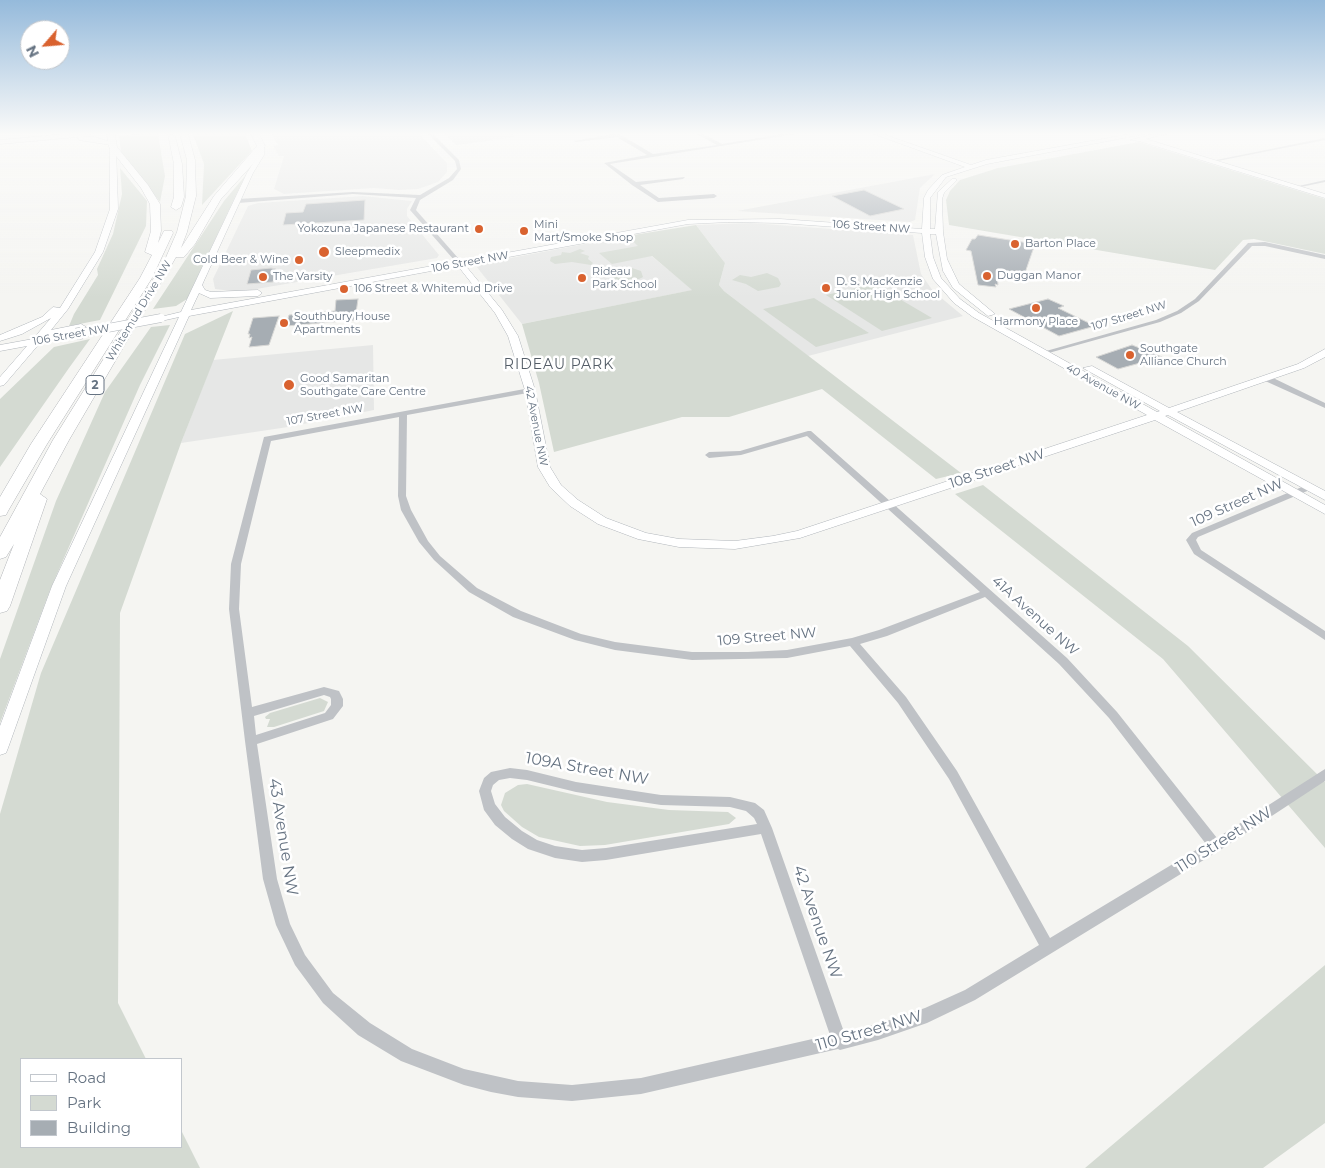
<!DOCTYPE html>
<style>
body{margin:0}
#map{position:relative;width:1325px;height:1168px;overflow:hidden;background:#f5f5f2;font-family:Montserrat,sans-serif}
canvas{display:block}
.legend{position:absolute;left:20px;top:1058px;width:162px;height:90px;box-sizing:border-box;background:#fff;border:1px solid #c2c7cd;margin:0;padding:6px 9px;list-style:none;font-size:15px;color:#667382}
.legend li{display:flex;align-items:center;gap:10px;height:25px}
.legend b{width:25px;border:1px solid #c2c7cd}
.north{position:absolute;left:20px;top:20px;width:50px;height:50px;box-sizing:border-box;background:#fff;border:1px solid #c2c7cd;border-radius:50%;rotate:243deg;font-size:14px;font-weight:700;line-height:20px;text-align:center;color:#667382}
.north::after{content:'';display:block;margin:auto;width:18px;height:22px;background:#d9622f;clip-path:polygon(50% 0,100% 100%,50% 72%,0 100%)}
</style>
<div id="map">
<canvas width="1325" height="1168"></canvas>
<ul class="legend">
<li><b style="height:6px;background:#fff"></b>Road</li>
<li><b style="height:14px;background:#d4dad2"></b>Park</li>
<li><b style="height:14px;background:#a6adb3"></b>Building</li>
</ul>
<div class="north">N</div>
</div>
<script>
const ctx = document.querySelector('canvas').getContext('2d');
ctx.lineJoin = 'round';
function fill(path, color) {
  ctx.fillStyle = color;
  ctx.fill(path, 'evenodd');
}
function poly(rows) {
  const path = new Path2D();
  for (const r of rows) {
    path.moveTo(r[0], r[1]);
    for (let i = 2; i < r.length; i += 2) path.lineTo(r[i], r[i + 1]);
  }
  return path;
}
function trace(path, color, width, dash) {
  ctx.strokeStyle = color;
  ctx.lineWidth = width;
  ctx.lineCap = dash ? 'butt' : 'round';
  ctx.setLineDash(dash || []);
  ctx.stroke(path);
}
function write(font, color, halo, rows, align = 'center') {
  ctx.font = font + ' Montserrat,sans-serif';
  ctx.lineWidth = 5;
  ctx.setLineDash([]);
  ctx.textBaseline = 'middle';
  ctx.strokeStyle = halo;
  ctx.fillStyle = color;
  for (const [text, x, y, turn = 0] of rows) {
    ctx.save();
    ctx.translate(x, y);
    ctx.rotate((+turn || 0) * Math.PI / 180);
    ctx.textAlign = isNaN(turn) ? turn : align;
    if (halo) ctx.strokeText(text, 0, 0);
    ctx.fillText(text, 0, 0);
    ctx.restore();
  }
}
const built = poly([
 [272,134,419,134,447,163,447,172,438,182,418,189,399,190,374,188,284,194,274,189,284,156,279,156,273,146,278,145],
 [445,134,512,134,515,137,456,145],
 [935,174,920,188,915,220,910,222,737,211],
 [363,196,412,201,407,209,407,216,439,255,437,258,239,292,215,289,213,279,248,206,258,203],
 [751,223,913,235,921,274,933,291,963,316,808,356,724,291,719,285,725,263,696,225],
 [627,236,693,290,522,324,476,266,479,264],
 [373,345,374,410,288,427,181,443,213,360]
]);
const green = poly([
 [139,134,158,134,165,176,160,202,121,152,119,136],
 [193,134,245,134,252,151,202,205,204,164],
 [1139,142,1325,199,1325,254,1254,239,1243,240,1215,270,949,225,946,200,950,191,960,180,998,168],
 [120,168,147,201,146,226,100,320,69,326,74,314,98,275,97,269,113,234,122,194],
 [245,176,187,299,176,306,153,309,224,201],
 [696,225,725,263,719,285,724,291,961,473,936,479,822,389,729,417,682,417,554,452,539,383,522,324,692,290,652,256,612,264,599,253,638,246,627,236],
 [580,249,585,251,580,253,589,256,588,259,593,263,591,265,572,262,555,264,550,261,551,257,561,255,562,252,570,253],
 [632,268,641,271,643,277,633,282,619,283,610,276,602,275,599,272],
 [767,273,778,278,781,284,779,287,758,291,746,284,732,280,740,275,751,277],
 [874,284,932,318,882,331,826,295],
 [814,298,869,333,816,347,763,309],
 [233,311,181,443,120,613,118,1003,146,1059,21,1059,21,1147,181,1147,181,1130,200,1168,0,1168,0,814,41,673,185,334],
 [170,325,140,385,50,590,0,723,0,659,56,501,105,392,151,327],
 [90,339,69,368,0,467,0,399,54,347],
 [983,485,1188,646,1325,782,1325,848,1163,659,955,494],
 [320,698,328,702,324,711,274,727,267,727,270,719,266,719,265,717,270,713],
 [527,784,607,802,669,810,728,812,736,818,729,824,605,845,580,846,539,837,522,827,504,811,501,805,505,793,518,785],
 [1325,965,1325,1123,1263,1168,1085,1168]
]);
const building = poly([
 [864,190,904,209,870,216,832,196,864,190],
 [365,200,364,220,283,225,286,213,303,212,306,204,365,200],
 [978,235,1035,244,1026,270,1026,274,997,272,998,285,995,284,996,287,978,285,971,251,966,250,972,239,975,239,978,235],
 [271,268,276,269,273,282,247,284,251,270,271,268],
 [358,299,355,320,286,326,289,315,335,311,336,300,358,299],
 [1048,299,1064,306,1058,308,1095,326,1059,336,1009,309,1048,299],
 [279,316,269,345,249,347,252,337,249,338,250,334,248,334,253,318,279,316],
 [1132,345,1162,357,1118,369,1096,357,1132,345]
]);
const street = poly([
 [428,134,433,134,459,160,461,169,453,180,420,200,416,210,458,258,458,260,454,260,410,210,416,198,353,194,238,203,235,201,238,199,353,192,420,195,449,178,457,169,455,161,428,134],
 [613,134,619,134,653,154,717,145,697,134,703,134,722,144,783,134,795,134,610,164,636,182,685,177,683,179,640,185,659,198,714,194,717,196,714,198,658,202,632,185,604,163,647,155,617,137,576,142,574,141,613,134],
 [1325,138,1325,140,1213,162,1211,161,1325,138],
 [1325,180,1325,182,1296,188,1294,187,1325,180],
 [1265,242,1325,255,1325,259,1265,246,1252,246,1199,301,1181,313,1160,322,1045,354,1039,353,1156,320,1177,311,1195,299,1248,243,1265,242],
 [1263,376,1269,376,1325,403,1325,408,1263,380,1263,376],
 [530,388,534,390,533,392,407,415,406,496,411,510,428,541,440,556,477,588,521,611,581,634,615,642,692,652,748,652,787,650,852,638,879,630,980,592,807,436,741,455,709,458,705,455,709,452,740,451,808,431,811,431,1067,658,1117,712,1217,838,1325,769,1325,781,1220,850,975,1000,927,1023,878,1040,840,1050,838,1049,641,1094,572,1101,518,1097,491,1092,464,1085,401,1061,358,1035,323,1003,295,965,276,925,263,879,245,741,229,609,231,564,264,437,530,388],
 [399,417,398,496,401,510,419,542,434,560,469,592,513,617,575,640,615,650,692,660,787,658,850,646,898,703,949,779,1039,945,965,990,925,1008,878,1024,844,1032,772,828,764,810,755,803,730,797,661,795,576,782,527,770,510,768,491,772,484,778,479,791,484,810,495,825,512,839,528,849,555,858,582,862,606,860,761,834,830,1035,641,1078,572,1085,518,1081,464,1069,412,1049,370,1023,333,993,305,955,290,924,277,879,257,744,333,719,343,706,343,699,339,691,324,687,252,707,239,609,241,564,271,441,399,417],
 [985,597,1059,664,1109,718,1206,844,1050,938,957,771,906,697,860,644,887,636,985,597],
 [324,695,330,697,331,699,331,705,325,713,256,735,254,716,324,695],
 [510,778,527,780,576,792,661,805,730,807,746,811,754,818,757,824,606,848,582,850,555,846,537,840,522,831,505,817,495,804,491,791,493,785,499,780,510,778],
 [1309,484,1312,485,1313,487,1312,489,1198,537,1196,540,1201,550,1325,631,1325,640,1194,554,1186,540,1192,533,1309,484]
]);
const secondary = poly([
 [65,134,91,134,81,136,95,137,114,143,111,145,79,140,77,137,0,144,0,140,65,134],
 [874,134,883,134,971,165,986,160,1130,134,1145,134,987,164,946,177,930,198,930,229,935,229,938,192,952,179,956,179,956,181,944,193,942,199,943,232,947,259,959,284,995,314,988,316,953,288,943,271,936,234,930,234,933,257,941,278,960,299,979,313,1157,412,1160,411,1083,368,1092,366,1169,408,1298,364,1325,349,1325,357,1304,368,1177,412,1325,491,1325,500,1168,415,1165,416,1325,505,1325,514,1155,420,800,538,735,549,679,547,638,539,598,524,570,506,550,487,538,467,525,390,508,336,495,313,458,266,189,316,66,586,8,748,6,753,0,755,0,726,52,586,179,317,161,321,156,318,181,312,247,173,258,155,259,145,264,146,264,155,253,173,202,285,205,290,211,292,258,290,262,293,258,296,210,298,199,293,191,310,454,262,452,259,456,257,462,261,688,220,780,219,922,229,924,198,928,190,942,175,965,167,874,134],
 [729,222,780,223,922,233,925,257,933,279,954,303,973,317,1147,415,797,531,773,536,735,541,679,539,646,533,606,518,578,500,561,485,550,467,535,390,518,336,502,310,465,265,688,224,729,222],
 [1153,134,1167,134,1146,139,1325,194,1325,198,1139,141,1130,140,1153,134],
 [113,145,116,147,118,209,103,252,68,309,51,330,81,324,86,327,45,337,42,343,39,344,4,385,0,386,0,377,27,346,0,351,0,345,33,339,51,318,22,334,0,341,0,335,42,317,53,307,60,308,95,252,110,209,110,147,113,145]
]);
const highway = poly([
 [107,134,115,134,117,147,148,185,160,204,161,231,158,243,164,231,172,231,173,233,152,278,47,444,8,511,6,515,0,516,0,497,31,444,140,278,152,255,145,252,151,231,150,204,141,188,109,147,107,134],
 [168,134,175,136,182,164,184,197,181,207,176,210,171,207,174,197,174,164,168,134],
 [180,134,188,134,195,160,196,196,187,232,181,248,214,196,257,146,251,134,259,134,265,146,252,165,221,199,195,244,184,257,176,257,69,440,40,494,47,499,10,606,7,611,0,613,0,580,14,544,6,557,0,559,0,537,53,440,164,262,177,232,186,196,187,160,180,134]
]);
const secondaryBridgeFar1 = poly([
 [76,334,161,318]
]);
const secondaryBridge = poly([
 [76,334,82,333]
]);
const markers = [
 [479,229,5,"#d9622f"],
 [524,231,5,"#d9622f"],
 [1015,244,5,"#d9622f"],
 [324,252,6,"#d9622f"],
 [299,260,5,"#d9622f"],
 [987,276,5,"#d9622f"],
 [263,277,5,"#d9622f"],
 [582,278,5,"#d9622f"],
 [826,288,5,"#d9622f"],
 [344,289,5,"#d9622f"],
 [1036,308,5,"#d9622f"],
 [284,323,5,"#d9622f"],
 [1130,355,5,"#d9622f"],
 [289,385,6,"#d9622f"]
];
const farPoinames = [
 ["Mini",534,225],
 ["Mart/Smoke Shop",534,238],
 ["Yokozuna Japanese Restaurant",469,229,"right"],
 ["Barton Place",1025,244],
 ["Sleepmedix",335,252],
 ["Cold Beer & Wine",289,260,"right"],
 ["Rideau",592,272],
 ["Park School",592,285],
 ["Duggan Manor",997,276],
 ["The Varsity",273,277],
 ["D. S. MacKenzie",836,282],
 ["Junior High School",836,295],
 ["106 Street & Whitemud Drive",354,289],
 ["Southbury House",294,317],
 ["Apartments",294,330],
 ["Harmony Place",1036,322,"center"],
 ["Southgate",1140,349],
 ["Alliance Church",1140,362],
 ["Good Samaritan",300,379],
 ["Southgate Care Centre",300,392]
];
const farStreetnames = [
 ["106 Street NW",871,227,4],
 ["106 Street NW",470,262,-10],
 ["Whitemud Drive NW",139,311,-59],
 ["107 Street NW",1129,316,-17],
 ["106 Street NW",71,335,-10],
 ["40 Avenue NW",1103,387,29],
 ["107 Street NW",325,415,-10],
 ["42 Avenue NW",536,426,79]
];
const shields = [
 [95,385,18]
];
const shieldNames = [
 ["2",95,385]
];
const farQuarternames = [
 ["RIDEAU PARK",559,365]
];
const streetNames = [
 ["108 Street NW",997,469,-18],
 ["109 Street NW",1237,503,-24],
 ["41A Avenue NW",1035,616,42],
 ["109 Street NW",767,637,-5]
];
const nearStreetnames = [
 ["109A Street NW",587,769,10],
 ["43 Avenue NW",283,837,81],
 ["110 Street NW",1224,840,-32],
 ["42 Avenue NW",817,922,71],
 ["110 Street NW",869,1031,-16]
];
fill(built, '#e6e7e6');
fill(green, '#d4dad2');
fill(building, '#a6adb3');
trace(building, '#d7d7d5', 1);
trace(secondary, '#b1b6bb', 1);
trace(highway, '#b2b5b9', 1);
fill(street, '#bfc2c6');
fill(secondary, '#fff');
fill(highway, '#fff');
trace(secondaryBridgeFar1, '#b1b6bb', 9, []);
trace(secondaryBridge, '#b1b6bb', 12, []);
trace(secondaryBridgeFar1, '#fff', 8);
trace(secondaryBridge, '#fff', 11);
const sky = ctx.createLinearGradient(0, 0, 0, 298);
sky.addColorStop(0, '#95badb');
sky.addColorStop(0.45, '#fafaf9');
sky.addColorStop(1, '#fafaf900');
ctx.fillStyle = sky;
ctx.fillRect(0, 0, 1325, 298);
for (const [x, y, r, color] of markers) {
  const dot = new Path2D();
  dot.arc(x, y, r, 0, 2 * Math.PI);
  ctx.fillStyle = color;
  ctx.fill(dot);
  trace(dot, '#fff', 2);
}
write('11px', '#667382', '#fff', farPoinames, 'left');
write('11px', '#667382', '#fff', farStreetnames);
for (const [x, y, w] of shields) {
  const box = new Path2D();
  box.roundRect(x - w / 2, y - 9.5, w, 19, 4);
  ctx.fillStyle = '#fff';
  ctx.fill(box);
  trace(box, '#667382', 1);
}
write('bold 12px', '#667382', null, shieldNames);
ctx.letterSpacing = '1px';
write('14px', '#545d67', '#fff', farQuarternames);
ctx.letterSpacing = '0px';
write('14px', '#667382', '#fff', streetNames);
write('16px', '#667382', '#fff', nearStreetnames);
</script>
